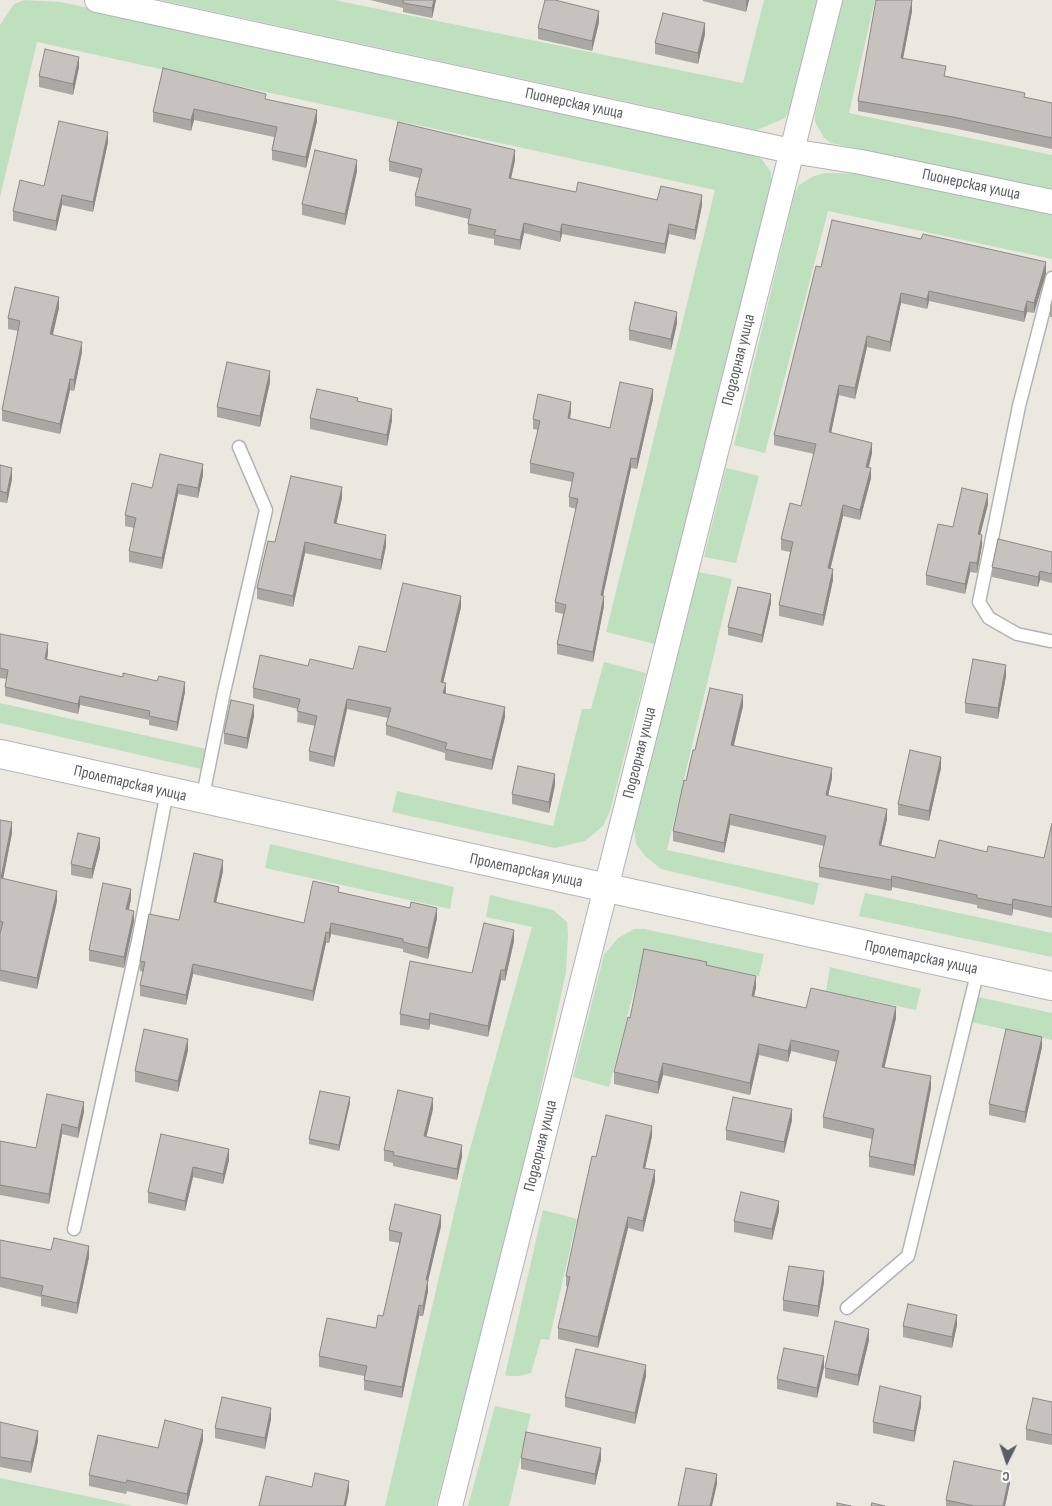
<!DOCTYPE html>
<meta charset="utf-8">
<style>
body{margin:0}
#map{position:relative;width:1052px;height:1506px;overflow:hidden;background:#ebe8e0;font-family:"Sofia Sans Condensed",sans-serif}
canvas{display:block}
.north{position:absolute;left:982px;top:1436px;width:50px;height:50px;-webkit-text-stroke:4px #fff;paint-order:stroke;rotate:184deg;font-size:14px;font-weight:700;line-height:20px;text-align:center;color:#595c60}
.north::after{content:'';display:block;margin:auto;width:18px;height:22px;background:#595c60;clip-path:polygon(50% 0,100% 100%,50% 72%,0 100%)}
</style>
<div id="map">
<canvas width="1052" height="1506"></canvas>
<div class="north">С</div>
</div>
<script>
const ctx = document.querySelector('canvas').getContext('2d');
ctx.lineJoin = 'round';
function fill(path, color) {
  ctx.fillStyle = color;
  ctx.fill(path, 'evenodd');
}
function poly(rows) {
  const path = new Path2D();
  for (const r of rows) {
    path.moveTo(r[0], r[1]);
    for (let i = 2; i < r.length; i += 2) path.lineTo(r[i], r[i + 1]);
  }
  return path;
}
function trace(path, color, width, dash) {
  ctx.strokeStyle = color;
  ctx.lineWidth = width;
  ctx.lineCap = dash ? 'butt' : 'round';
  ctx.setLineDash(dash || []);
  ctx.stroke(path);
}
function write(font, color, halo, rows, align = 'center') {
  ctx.font = font + ' "Sofia Sans Condensed",sans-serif';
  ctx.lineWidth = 4.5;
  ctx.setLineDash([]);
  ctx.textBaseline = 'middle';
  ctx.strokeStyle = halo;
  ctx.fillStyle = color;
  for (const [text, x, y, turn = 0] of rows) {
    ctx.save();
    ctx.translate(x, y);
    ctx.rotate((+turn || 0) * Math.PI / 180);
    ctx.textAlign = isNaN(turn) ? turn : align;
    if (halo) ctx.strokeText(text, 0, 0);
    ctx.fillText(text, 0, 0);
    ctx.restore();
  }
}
const green = poly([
 [25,0,60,2,421,76,759,156,771,172,771,187,655,644,606,632,715,190,37,42,0,197,0,25,14,4],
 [160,0,334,0,743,83,764,0,819,0,792,104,785,118,757,130],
 [843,0,875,0,849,113,1052,155,1052,190,831,143,824,138,815,122,815,115],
 [825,173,870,174,1052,213,1052,259,828,211,765,453,734,445,795,192,799,185,814,176],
 [726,468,759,476,736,563,704,557],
 [699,572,732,579,667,850,819,883,814,905,661,869,645,856,636,844,634,827],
 [604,662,646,673,610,811,603,826,585,841,555,848,392,812,397,791,553,826,582,709,591,709],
 [0,703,206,749,201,769,0,723],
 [270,844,454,887,450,909,265,868],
 [865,893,1052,933,1052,957,859,916],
 [490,895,553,910,567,922,568,935,566,972,520,1185,436,1506,385,1506,465,1167,532,927,486,917],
 [634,929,644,929,764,954,759,976,644,952,609,1087,573,1077,604,955,618,938],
 [830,967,921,989,916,1010,826,991],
 [978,997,1052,1013,1052,1040,971,1022],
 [543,1210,577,1219,549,1340,541,1339,531,1373,519,1376,508,1376,505,1375],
 [495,1406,531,1414,509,1506,468,1506],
 [0,1478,133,1506,0,1506]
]);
const lane = poly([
 [1050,641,1017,634,989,618,979,602,1019,406,1052,278],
 [202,800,224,692,266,510,239,447],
 [74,1229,138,941,167,792],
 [847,1308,908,1256,978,970]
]);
const street = poly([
 [97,0,791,151,861,162,1052,202],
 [450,1506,830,0]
]);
const secondary = poly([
 [0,754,1052,986]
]);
const wall = poly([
 [370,0,436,0,432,18,403,12,403,8],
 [703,0,749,0,746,12,703,1],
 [912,11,903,59,946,76,1025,98,1052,103,1052,149,953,128,858,111,858,101],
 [599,22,592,51,538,39,538,28],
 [705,34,698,64,655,54,655,43],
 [79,67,73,95,39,87,39,76],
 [266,99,317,121,306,168,272,160,272,150,274,137,194,120,191,131,153,122,153,112],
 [108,142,93,212,62,205,56,231,13,221,13,211,44,186],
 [515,160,511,178,576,192,702,205,695,240,669,234,665,254,562,234,560,242,524,233,520,250,494,245,494,239,468,234,468,224,469,219,415,206,415,196,419,178,389,171,389,161],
 [357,171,345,225,302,215,302,204],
 [821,267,1046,273,1034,313,1027,312,1024,322,929,301,927,309,901,303,890,352,867,347,855,399,839,395,831,433,872,453,869,467,871,478,860,520,843,516,830,569,833,580,823,626,779,616,779,605,790,552,781,550,781,539,801,506,814,454,774,445,774,435],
 [1052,299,1052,317,1050,317,1050,306],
 [59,308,53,335,82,352,74,391,70,390,60,434,2,421,2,410,18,331,8,329,8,318],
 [677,323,671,350,629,340,629,330],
 [270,382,260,427,217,417,217,407],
 [653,399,637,469,631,468,617,530,603,595,604,606,593,662,557,654,557,644,563,614,555,612,555,602,576,509,569,507,569,497,572,482,530,473,530,463,538,430,533,429,533,419,571,411,570,419,610,428],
 [310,418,392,420,387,446,310,429],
 [0,465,12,479,7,503,0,502],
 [203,475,198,498,178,494,162,569,129,562,129,551,134,528,125,526,125,515,152,488],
 [342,498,336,524,386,546,381,570,305,553,293,607,257,599,257,588,275,542],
 [988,504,980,534,982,545,977,573,970,572,965,594,926,585,926,575,953,527],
 [1052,552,1052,583,1040,580,1038,587,992,577,992,567],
 [771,603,762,643,728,635,728,627],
 [461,607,443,683,446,694,505,717,492,770,445,760,445,753,386,735,386,725,388,718,347,709,334,767,309,761,309,751,315,726,297,722,298,709,253,698,253,688,308,666,353,669,386,652],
 [0,634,48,653,47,660,185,692,177,731,149,725,149,720,80,705,78,714,5,696,5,687,7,679,0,678],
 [1006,676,998,719,965,713,965,703],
 [743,706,734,746,832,778,828,796,887,819,881,845,935,858,987,852,1044,858,1052,823,1052,918,1013,909,1012,916,977,908,977,905,892,887,891,891,819,877,819,867,824,846,730,825,724,853,673,841,673,831,686,781,695,750],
 [254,716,247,749,224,744,224,733],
 [941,768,929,821,898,815,898,804],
 [555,785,549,813,512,804,512,794],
 [0,820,12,833,3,879,57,901,37,989,0,981],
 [100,848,92,879,71,875,71,864],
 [223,871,216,902,304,923,339,892,437,918,428,959,403,952,403,949,331,934,329,943,326,943,313,1001,193,974,186,1005,140,996,140,985,143,972,140,971,140,961,179,920],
 [131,899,129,910,134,921,124,968,89,961,89,950],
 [514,941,505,981,501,980,488,1037,430,1024,429,1030,400,1025,400,1014,472,973],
 [707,965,756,987,754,996,806,1008,896,1018,884,1068,931,1088,914,1176,869,1167,869,1156,872,1139,823,1128,823,1117,836,1062,791,1051,788,1062,759,1055,750,1095,663,1075,658,1094,614,1084,614,1072],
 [1042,1047,1025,1123,989,1115,989,1104],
 [188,1050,178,1092,135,1082,135,1071],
 [84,1102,84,1112,78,1138,62,1134,49,1204,0,1195,0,1141,36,1148],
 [350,1103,339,1151,309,1144,309,1139],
 [433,1109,426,1137,462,1156,457,1180,393,1166,393,1163,384,1161,384,1150],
 [792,1120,784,1153,726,1140,726,1130],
 [161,1134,229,1160,223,1184,193,1177,185,1211,148,1203,148,1192],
 [652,1136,645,1168,655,1181,643,1232,628,1228,598,1348,558,1339,558,1328,567,1287,566,1286,566,1276,596,1157],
 [779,1211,772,1240,734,1232,734,1221],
 [441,1226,428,1280,428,1291,423,1316,419,1316,402,1398,364,1390,364,1376,319,1367,319,1356,376,1328,383,1316,400,1243,389,1241,389,1230],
 [0,1240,51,1250,89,1257,77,1314,41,1306,41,1297,0,1287],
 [824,1282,818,1317,783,1311,783,1300],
 [957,1325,952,1348,903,1337,903,1326],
 [869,1340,858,1386,825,1378,825,1368],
 [824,1367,817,1398,777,1389,777,1379],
 [646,1376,635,1424,565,1407,565,1397],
 [1052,1402,1052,1445,1026,1440,1026,1429],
 [921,1406,914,1442,873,1433,873,1422],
 [271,1419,265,1449,215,1438,215,1428],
 [0,1422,38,1441,31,1473,0,1467],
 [203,1440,187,1505,127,1491,126,1494,89,1486,89,1475],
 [521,1458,601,1459,595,1485,521,1469],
 [1010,1483,1005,1506,946,1506,946,1500]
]);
const shadedWall = poly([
 [434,0,436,0,432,18,432,8],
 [746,0,749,0,746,12],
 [912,0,912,11,901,69,901,58],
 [599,11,599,22,592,51,592,41],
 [705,23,705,34,698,64,698,53],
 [79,57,79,67,73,95,73,84],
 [194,109,194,120,191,131,191,120],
 [317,110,317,121,306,168,306,157],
 [108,132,108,142,93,212,93,202],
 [515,150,515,160,509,188,509,178],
 [357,160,357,171,345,225,345,214],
 [62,195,62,205,56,231,56,221],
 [702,195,702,205,695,240,695,230],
 [524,223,524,233,520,250,520,240],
 [562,224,562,234,560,242,560,232],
 [669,224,669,234,665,254,665,244],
 [1046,262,1046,273,1034,313,1034,303],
 [929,291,929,301,927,309,927,299],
 [901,293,901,303,890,352,890,342],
 [59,297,59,308,50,345,50,334],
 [1027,301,1027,312,1024,322,1024,312],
 [677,312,677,323,671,350,671,339],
 [867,336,867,347,855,399,855,388],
 [82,342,82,352,74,391,74,380],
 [270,371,270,382,260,427,260,416],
 [70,379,70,390,60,434,60,424],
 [839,385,839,395,829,443,829,432],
 [653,389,653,399,637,469,637,459],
 [571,402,571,411,568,428,568,418],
 [392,409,392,420,387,446,387,435],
 [872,443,872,453,866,477,866,467],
 [631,458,631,468,601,605,601,595],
 [203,464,203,475,198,498,198,488],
 [12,468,12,479,7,503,7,493],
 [871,468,871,478,860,520,860,510],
 [178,484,178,494,162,569,162,558],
 [342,487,342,498,334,534,334,523],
 [988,494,988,504,978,544,978,534],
 [843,505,843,516,828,579,828,568],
 [386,535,386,546,381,570,381,560],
 [982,535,982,545,977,573,977,563],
 [305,542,305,553,293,607,293,596],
 [970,562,970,572,965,594,965,584],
 [833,569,833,580,823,626,823,615],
 [1040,571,1040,580,1038,587,1038,577],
 [771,594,771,603,762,643,762,635],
 [461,596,461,607,441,692,441,682],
 [604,596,604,606,593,662,593,652],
 [48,643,48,653,45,669,45,659],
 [1006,665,1006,676,998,719,998,708],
 [185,682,185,692,177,731,177,722],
 [446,683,446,694,443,693],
 [743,695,743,706,731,756,731,745],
 [80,696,80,705,78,714,78,704],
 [347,699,347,709,334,767,334,757],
 [254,705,254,716,247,749,247,738],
 [505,707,505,717,492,770,492,760],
 [941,757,941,768,929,821,929,811],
 [832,768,832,778,826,805,826,795],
 [555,774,555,785,549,813,549,802],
 [887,809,887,819,879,855,879,845],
 [730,814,730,825,724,853,724,843],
 [12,822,12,833,1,889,1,878],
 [100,838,100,848,92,879,92,869],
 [223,860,223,871,214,912,214,902],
 [892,876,892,887,891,891,891,880],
 [131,889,131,899,126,920,126,909],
 [57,891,57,901,37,989,37,978],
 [1013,899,1013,909,1012,916,1012,905],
 [437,908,437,918,428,959,428,948],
 [134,911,134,921,124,968,124,957],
 [331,923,331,934,329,943,329,933],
 [514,930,514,941,505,981,505,970],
 [326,932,326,943,313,1001,313,991],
 [193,964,193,974,186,1005,186,995],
 [501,970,501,980,488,1037,488,1026],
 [756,976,756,987,752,1007,752,996],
 [896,1007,896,1018,882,1078,882,1067],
 [430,1013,430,1024,429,1030,429,1020],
 [1042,1037,1042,1047,1025,1123,1025,1112],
 [188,1039,188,1050,178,1092,178,1081],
 [791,1040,791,1051,788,1062,788,1051],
 [759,1044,759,1055,750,1095,750,1083],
 [663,1063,663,1075,658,1094,658,1082],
 [931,1076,931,1088,914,1176,914,1165],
 [350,1097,350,1103,339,1151,339,1145],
 [433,1098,433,1109,424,1147,424,1136],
 [84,1102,84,1112,78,1138,78,1128],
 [792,1109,792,1120,784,1153,784,1142],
 [62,1124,62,1134,49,1204,49,1194],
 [652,1126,652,1136,643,1178,643,1168],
 [462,1145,462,1156,457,1180,457,1169],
 [229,1149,229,1160,223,1184,223,1174],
 [193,1167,193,1177,185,1211,185,1201],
 [655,1170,655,1181,643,1232,643,1221],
 [779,1201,779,1211,772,1240,772,1229],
 [441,1215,441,1226,426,1290,426,1280],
 [628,1217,628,1228,598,1348,598,1337],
 [89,1246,89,1257,77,1314,77,1303],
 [824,1271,824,1282,818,1317,818,1306],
 [428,1280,428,1291,423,1316,423,1306],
 [419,1305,419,1316,402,1398,402,1387],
 [957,1315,957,1325,952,1348,952,1337],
 [869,1329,869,1340,858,1386,858,1375],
 [824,1356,824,1367,817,1398,817,1388],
 [646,1365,646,1376,635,1424,635,1413],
 [921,1396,921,1406,914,1442,914,1431],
 [271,1408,271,1419,265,1449,265,1438],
 [203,1430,203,1440,187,1505,187,1494],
 [38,1431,38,1441,31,1473,31,1462],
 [601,1448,601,1459,595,1485,595,1474],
 [1010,1473,1010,1483,1005,1506,1003,1506],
 [717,1474,717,1484,712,1506,710,1506],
 [349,1481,349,1491,346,1506,344,1506]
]);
const building = poly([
 [403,0,434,0,432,8,403,3,403,0],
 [545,0,555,0,599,11,592,41,538,28,545,0],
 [876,0,912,0,901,58,946,66,944,76,1025,93,1024,97,1052,103,1052,138,953,117,858,101,876,0],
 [663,13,705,23,698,53,655,43,663,13],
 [45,49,79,57,73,84,39,76,45,49],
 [163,68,266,94,265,99,317,110,306,157,272,150,277,127,194,109,191,120,153,112,163,68],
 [59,121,108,132,93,202,62,195,56,221,13,211,20,180,44,186,59,121],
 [398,122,515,150,509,178,576,192,578,182,657,200,661,186,702,195,695,230,669,224,665,244,562,224,560,232,524,223,520,240,494,235,496,230,468,224,471,209,415,196,422,169,389,161,398,122],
 [315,150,357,160,345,214,302,204,315,150],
 [832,220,921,239,923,234,1046,262,1034,303,1027,301,1024,312,929,291,927,299,901,293,890,342,867,336,855,388,839,385,829,432,872,443,866,467,871,468,860,510,843,505,828,568,833,569,823,615,779,605,793,542,781,539,790,503,801,506,816,444,774,435,816,266,821,267,832,220],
 [15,287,59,297,50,334,82,342,74,380,70,379,60,424,2,410,20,321,8,318,15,287],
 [635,302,677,312,671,339,629,330,635,302],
 [227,362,270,371,260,416,217,407,227,362],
 [620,382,653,389,637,459,631,458,617,520,601,595,604,596,593,652,557,644,566,605,555,602,578,499,569,497,574,473,530,463,540,421,533,419,538,394,571,402,568,418,610,428,620,382],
 [317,389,358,398,357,401,392,409,387,435,310,418,317,389],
 [160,454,203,464,198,488,178,484,162,558,129,551,136,518,125,515,132,483,152,488,160,454],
 [0,465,12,468,7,493,0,491,0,465],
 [291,476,342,487,334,523,386,535,381,560,305,542,293,596,257,588,268,541,275,542,291,476],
 [962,488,988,494,978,534,982,535,977,563,970,562,965,584,926,575,938,524,953,527,962,488],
 [998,539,1052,552,1052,574,1040,571,1038,577,992,567,998,539],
 [403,583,461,596,441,682,446,683,443,693,505,707,492,760,445,749,447,743,386,725,391,708,347,699,334,757,309,751,317,716,297,711,300,699,253,688,260,655,308,666,310,659,353,669,359,646,386,652,403,583],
 [738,587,771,594,762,635,728,627,738,587],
 [0,634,48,643,45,659,123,677,123,673,157,681,159,676,185,682,177,722,149,716,150,711,80,696,78,704,5,687,8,670,0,668,0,634],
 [973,659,1006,665,998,708,965,703,973,659],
 [710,688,743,695,731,745,832,768,826,795,887,809,879,845,935,858,939,840,987,852,988,846,1044,858,1052,823,1052,907,1013,899,1012,905,977,898,977,895,892,876,891,880,819,867,826,836,730,814,724,843,673,831,684,780,686,781,693,750,695,750,710,688],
 [231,700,254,705,247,738,224,733,231,700],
 [910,750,941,757,929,811,898,804,910,750],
 [518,766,555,774,549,802,512,794,518,766],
 [0,820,12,822,1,878,57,891,37,978,0,970,0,934,3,922,0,921,0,820],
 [78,833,100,838,92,869,71,864,78,833],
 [194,853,223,860,214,902,304,923,313,881,339,887,338,892,410,908,411,902,437,908,428,948,403,942,403,939,331,923,329,933,326,932,313,991,193,964,186,995,140,985,145,962,140,961,149,914,179,920,194,853],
 [103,883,131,889,126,909,134,911,124,957,89,950,103,883],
 [484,923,514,930,505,970,501,970,488,1026,430,1013,429,1020,400,1014,410,961,472,973,484,923],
 [644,949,707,962,706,965,756,976,752,996,806,1008,811,988,896,1007,882,1067,931,1076,914,1165,869,1156,874,1129,823,1117,839,1051,791,1040,788,1051,759,1044,750,1083,663,1063,658,1082,614,1072,628,1017,630,1018,644,949],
 [144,1029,188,1039,178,1081,135,1071,144,1029],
 [1006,1029,1042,1037,1025,1112,989,1104,1006,1029],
 [398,1090,433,1098,424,1136,462,1145,457,1169,393,1155,394,1152,384,1150,398,1090],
 [320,1091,350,1097,339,1145,309,1139,320,1091],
 [47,1094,84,1102,78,1128,62,1124,49,1194,0,1185,0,1141,36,1148,47,1094],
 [733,1097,792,1109,784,1142,726,1130,733,1097],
 [606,1115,652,1126,643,1168,655,1170,643,1221,628,1217,598,1337,558,1328,570,1277,566,1276,581,1205,592,1156,596,1157,606,1115],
 [161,1134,229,1149,223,1174,193,1167,185,1201,148,1192,161,1134],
 [741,1192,779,1201,772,1229,734,1221,741,1192],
 [395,1204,441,1215,426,1280,428,1280,423,1306,419,1305,402,1387,364,1380,367,1366,319,1356,327,1318,376,1328,378,1315,383,1316,402,1233,389,1230,395,1204],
 [54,1238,89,1246,77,1303,41,1295,43,1286,0,1277,0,1240,51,1250,54,1238],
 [789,1266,824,1271,818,1306,783,1300,789,1266],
 [908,1304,957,1315,952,1337,903,1326,908,1304],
 [835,1321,869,1329,858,1375,825,1368,835,1321],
 [784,1348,824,1356,817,1388,777,1379,784,1348],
 [576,1349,646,1365,635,1413,565,1397,576,1349],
 [880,1386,921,1396,914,1431,873,1422,880,1386],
 [222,1397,271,1408,265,1438,215,1428,222,1397],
 [1033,1398,1052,1402,1052,1435,1026,1429,1033,1398],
 [165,1420,203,1430,187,1494,127,1480,126,1483,89,1475,98,1435,158,1448,165,1420],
 [0,1422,38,1431,31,1462,0,1457,0,1422],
 [526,1432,601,1448,595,1474,521,1458,526,1432],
 [954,1461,1010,1473,1003,1506,974,1506,946,1500,954,1461],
 [686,1468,717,1474,710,1506,678,1506,686,1468],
 [315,1473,349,1481,344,1506,259,1506,266,1476,312,1487,315,1473],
 [837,1503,851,1506,837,1506,837,1503],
 [872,1503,885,1506,871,1506,872,1503]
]);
const streetNames = [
 ["Пионерская улица",574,104,12],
 ["Пионерская улица",971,185,12],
 ["Подгорная улица",739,360,-76],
 ["Подгорная улица",640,753,-76],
 ["Пролетарская улица",130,784,13],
 ["Пролетарская улица",526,871,12],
 ["Пролетарская улица",921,958,12],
 ["Подгорная улица",541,1146,-76]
];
fill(green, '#bfe0bf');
trace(lane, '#b1b3b7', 15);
trace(street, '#b1b3b7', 26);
trace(secondary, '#b2b5ba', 30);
trace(lane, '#fff', 12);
trace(street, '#fff', 24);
trace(secondary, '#fff', 28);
fill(wall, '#aaa8a3');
fill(shadedWall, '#8b8885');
fill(building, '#c6c3be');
trace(building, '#8b8885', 1);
write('16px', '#595c60', '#fff', streetNames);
</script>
